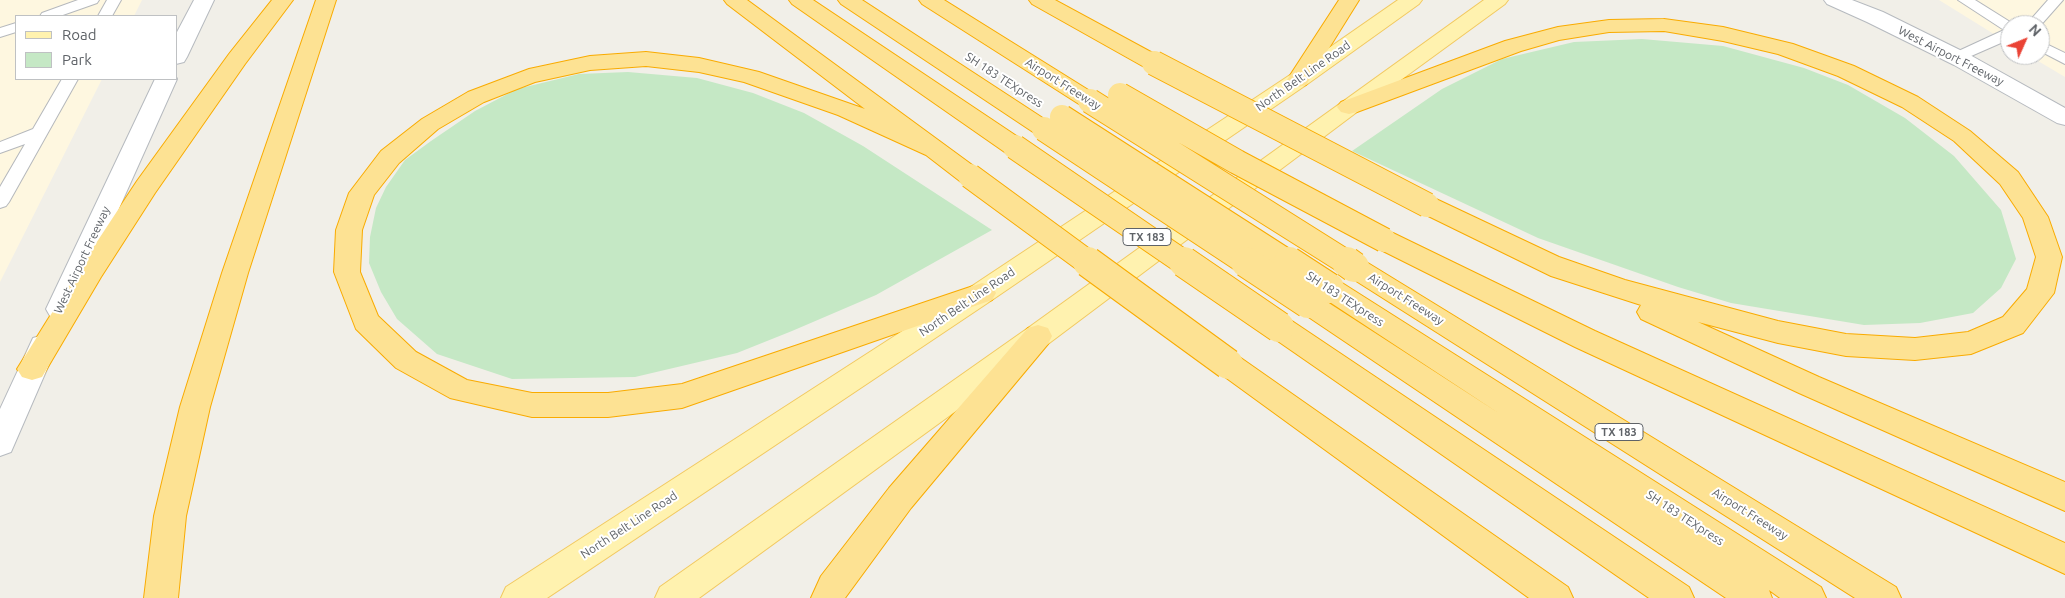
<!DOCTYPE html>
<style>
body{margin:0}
#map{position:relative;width:2065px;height:598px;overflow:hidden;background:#f1efe8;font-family:Ubuntu,sans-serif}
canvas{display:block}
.legend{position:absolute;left:15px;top:15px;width:162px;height:65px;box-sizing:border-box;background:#fff;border:1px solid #bfc1c3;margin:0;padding:6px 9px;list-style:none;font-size:15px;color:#5f6368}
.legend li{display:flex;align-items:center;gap:10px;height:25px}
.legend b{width:25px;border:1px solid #bfc1c3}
.north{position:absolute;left:2000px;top:15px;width:50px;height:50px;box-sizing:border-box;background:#fff;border:1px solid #bfc1c3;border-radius:50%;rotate:46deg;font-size:14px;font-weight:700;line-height:20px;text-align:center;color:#5f6368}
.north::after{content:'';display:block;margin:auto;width:18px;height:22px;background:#ea4335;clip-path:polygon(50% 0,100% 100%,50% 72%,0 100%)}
</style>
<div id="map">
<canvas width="2065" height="598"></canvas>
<ul class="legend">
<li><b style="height:6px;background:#fff2af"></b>Road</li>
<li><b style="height:14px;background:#c5e8c5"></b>Park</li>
</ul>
<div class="north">N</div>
</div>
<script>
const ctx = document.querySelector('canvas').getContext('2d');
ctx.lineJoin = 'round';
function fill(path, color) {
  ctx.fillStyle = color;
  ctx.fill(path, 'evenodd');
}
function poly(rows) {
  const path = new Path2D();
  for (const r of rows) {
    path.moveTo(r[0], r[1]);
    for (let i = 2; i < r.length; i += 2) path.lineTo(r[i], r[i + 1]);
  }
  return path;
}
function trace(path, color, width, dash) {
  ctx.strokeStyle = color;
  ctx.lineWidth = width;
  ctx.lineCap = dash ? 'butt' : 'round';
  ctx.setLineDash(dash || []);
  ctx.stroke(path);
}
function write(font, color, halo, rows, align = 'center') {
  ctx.font = font + ' Ubuntu,sans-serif';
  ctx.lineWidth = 4;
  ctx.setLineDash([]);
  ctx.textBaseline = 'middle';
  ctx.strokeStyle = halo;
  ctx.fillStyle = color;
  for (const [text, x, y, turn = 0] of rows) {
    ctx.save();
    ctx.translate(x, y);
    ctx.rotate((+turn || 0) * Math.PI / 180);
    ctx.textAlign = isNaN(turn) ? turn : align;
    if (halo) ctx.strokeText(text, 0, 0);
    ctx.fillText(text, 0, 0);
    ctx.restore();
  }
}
const commercial = poly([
 [0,0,142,0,134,16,16,16,16,79,102,79,0,282],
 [1939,0,2065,0,2065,77,2028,55,2040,55,2040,25,2010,25,2010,44]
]);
const green = poly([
 [1642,39,1723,46,1804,68,1848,85,1905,118,1954,156,2001,210,2016,259,2001,288,1973,313,1920,323,1864,325,1731,303,1678,287,1538,238,1352,151,1442,89,1502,59,1574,42],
 [628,72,697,78,753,93,804,113,863,146,992,230,876,295,792,331,737,353,635,377,512,379,437,354,397,319,381,292,369,263,370,237,376,208,386,187,405,160,431,141,475,111,517,89,579,74]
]);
const lane = poly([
 [78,0,99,0,97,3,60,16,40,16,42,13,78,0],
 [107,0,121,0,112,16,98,16,107,0],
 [1958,0,1975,0,2015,25,2010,25,2010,39,1962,60,1952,60,1949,57,1952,54,2004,30,1958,0],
 [2048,0,2063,0,2040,26,2026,25,2048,0],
 [16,23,16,32,0,37,0,28,16,23],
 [2040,41,2065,53,2065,64,2040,51,2040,41],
 [62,79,78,79,9,202,6,206,0,208,0,187,25,144,0,153,0,142,33,129,62,79]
]);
const secondary = poly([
 [194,0,214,0,187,57,184,62,176,64,176,34,194,0],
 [1824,0,1852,0,1883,12,1970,55,2065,108,2065,125,2057,123,1954,65,1867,22,1827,4,1824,0],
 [176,77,177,79,74,309,70,316,60,319,50,316,46,309,155,79,176,77],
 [43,335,53,338,57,346,11,452,0,456,0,409,33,338,43,335]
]);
const primary = poly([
 [1398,0,1422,0,1419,4,1306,85,992,300,547,598,501,598,506,587,972,286,1290,75,1398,0],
 [1484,0,1508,0,1505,4,1357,112,1048,344,699,598,655,598,660,587,1028,328,1484,0]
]);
const highway = poly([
 [272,0,293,0,245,64,155,193,101,277,42,377,32,380,22,377,17,369,22,361,83,263,137,181,229,54,272,0],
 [316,0,336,0,248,273,210,407,186,516,178,598,144,598,154,516,180,407,222,273,316,0],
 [724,0,747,0,979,170,982,176,979,182,970,184,961,182,926,155,838,115,744,82,699,72,646,66,590,70,535,82,484,102,438,129,399,163,374,195,362,230,360,272,378,316,416,352,467,380,532,393,608,393,682,384,982,283,992,286,996,293,992,300,682,408,608,417,532,417,450,398,396,368,356,329,334,272,336,230,349,193,381,151,422,119,468,92,529,69,590,56,646,52,699,58,759,72,865,109,727,4,724,0],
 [789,0,813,0,1024,141,1027,147,1024,153,1015,155,1006,153,792,4,789,0],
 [838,0,862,0,1052,124,1056,129,1052,134,1044,137,1036,134,841,4,838,0],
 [919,0,944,0,1098,96,1102,101,1098,106,1090,108,1082,106,922,4,919,0],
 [1029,0,1055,0,1162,58,1165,63,1162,68,1154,70,1146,68,1032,4,1029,0],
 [1339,0,1359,0,1306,85,1298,87,1290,85,1287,80,1339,0],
 [1664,19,1723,27,1793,44,1854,66,1918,97,1970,131,2018,172,2048,217,2062,257,2054,293,2023,333,1971,354,1915,360,1846,356,1778,343,1698,322,1819,377,2065,482,2065,511,1799,393,1641,319,1637,312,1641,305,1551,276,1418,211,1414,205,1418,199,1427,196,1436,199,1559,257,1625,280,1778,321,1846,334,1915,338,1968,332,2003,317,2027,289,2036,257,2023,218,2000,184,1954,141,1902,107,1838,76,1778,54,1723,41,1664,31,1609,32,1559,40,1521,51,1357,112,1349,114,1341,112,1337,107,1341,102,1505,41,1558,27,1609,20,1664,19],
 [1384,231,1393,233,1595,331,2065,543,2065,574,1575,347,1375,247,1371,240,1375,233,1384,231],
 [1354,257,1363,260,1896,587,1901,598,1855,598,1345,274,1341,267,1345,260,1354,257],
 [1329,278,1339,281,1821,587,1826,598,1780,598,1769,590,1772,598,1726,598,1298,310,1294,303,1298,296,1308,293,1318,296,1500,414,1319,295,1315,288,1319,281,1329,278],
 [1279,316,1289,319,1689,587,1694,598,1649,598,1269,335,1265,327,1269,319,1279,316],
 [1038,325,1048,328,1052,336,1048,344,911,508,845,598,811,598,821,576,889,488,1028,328,1038,325],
 [1228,353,1238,356,1568,587,1573,598,1529,598,1218,372,1214,364,1218,356,1228,353]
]);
const highwayBridgeFar1 = poly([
 [1154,63,1427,205],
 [1120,95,1237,162,1384,240],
 [1090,101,1349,264],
 [1062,117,1291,264],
 [1044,129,1248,264],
 [1015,147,1186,264],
 [970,176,1090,264]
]);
const highwayBridge = poly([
 [1088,262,1228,364],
 [1184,262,1279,327],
 [1246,262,1308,303],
 [1289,262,1329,288],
 [1347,262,1354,267]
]);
const shields = [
 [1147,237,48],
 [1619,432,48]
];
const shieldNames = [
 ["TX 183",1147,237],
 ["TX 183",1619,432]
];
const streetNames = [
 ["West Airport Freeway",1951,56,27],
 ["North Belt Line Road",1303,76,-35],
 ["SH 183 TEXpress",1004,80,33],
 ["Airport Freeway",1063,84,32],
 ["West Airport Freeway",82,260,-65],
 ["SH 183 TEXpress",1345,299,33],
 ["Airport Freeway",1406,299,32],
 ["North Belt Line Road",967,302,-34],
 ["Airport Freeway",1750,514,32],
 ["SH 183 TEXpress",1685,518,33],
 ["North Belt Line Road",629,525,-33]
];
fill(commercial, '#fef7e0');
fill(green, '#c5e8c5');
trace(lane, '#b5b8bc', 2);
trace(secondary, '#b6babf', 2);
trace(primary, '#f2c960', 2);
trace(highway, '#f9ab00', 2);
fill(lane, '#fff');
fill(secondary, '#fff');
fill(primary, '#fff2af');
fill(highway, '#fde293');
trace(highwayBridgeFar1, '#f9ab00', 26, []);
trace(highwayBridge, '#f9ab00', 32, []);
trace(highwayBridgeFar1, '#fde293', 24);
trace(highwayBridge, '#fde293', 30);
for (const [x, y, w] of shields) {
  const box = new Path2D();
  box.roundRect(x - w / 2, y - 8.5, w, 17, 4);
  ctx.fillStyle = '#fff';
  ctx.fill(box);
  trace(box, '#5f6368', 1);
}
write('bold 11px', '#5f6368', null, shieldNames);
write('12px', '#5f6368', '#fff', streetNames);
</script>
